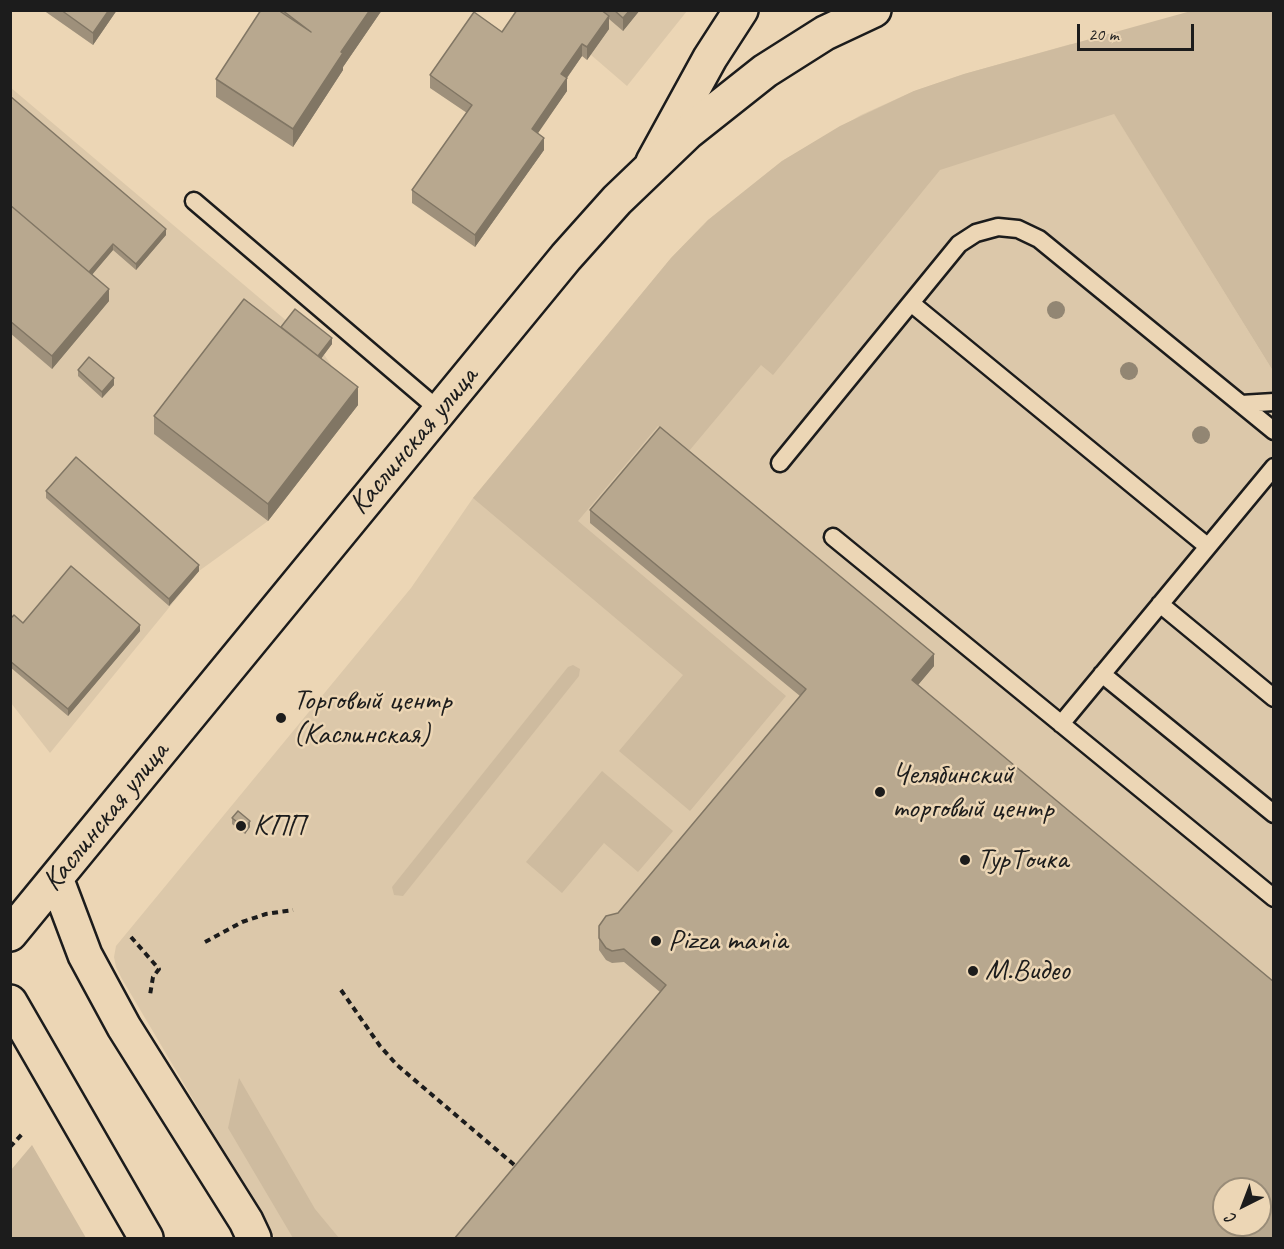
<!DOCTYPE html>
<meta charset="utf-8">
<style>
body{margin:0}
#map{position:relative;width:1284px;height:1249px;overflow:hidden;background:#ecd6b5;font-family:Caveat,sans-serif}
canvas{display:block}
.frame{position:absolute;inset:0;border:12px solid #1c1c1c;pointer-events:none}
.north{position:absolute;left:1212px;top:1177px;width:60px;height:60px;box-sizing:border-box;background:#ecd6b5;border:2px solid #998c78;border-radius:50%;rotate:222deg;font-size:16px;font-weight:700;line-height:24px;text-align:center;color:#1c1c1c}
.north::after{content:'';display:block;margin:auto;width:21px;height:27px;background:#1c1c1c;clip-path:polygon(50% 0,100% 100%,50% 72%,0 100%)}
.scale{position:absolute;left:1077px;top:24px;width:117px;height:27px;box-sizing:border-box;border:3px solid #1c1c1c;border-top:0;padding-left:8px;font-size:18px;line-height:21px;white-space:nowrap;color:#1c1c1c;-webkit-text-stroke:4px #ecd6b5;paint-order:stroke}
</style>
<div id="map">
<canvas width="1284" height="1249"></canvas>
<div class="frame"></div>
<div class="north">С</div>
<div class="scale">20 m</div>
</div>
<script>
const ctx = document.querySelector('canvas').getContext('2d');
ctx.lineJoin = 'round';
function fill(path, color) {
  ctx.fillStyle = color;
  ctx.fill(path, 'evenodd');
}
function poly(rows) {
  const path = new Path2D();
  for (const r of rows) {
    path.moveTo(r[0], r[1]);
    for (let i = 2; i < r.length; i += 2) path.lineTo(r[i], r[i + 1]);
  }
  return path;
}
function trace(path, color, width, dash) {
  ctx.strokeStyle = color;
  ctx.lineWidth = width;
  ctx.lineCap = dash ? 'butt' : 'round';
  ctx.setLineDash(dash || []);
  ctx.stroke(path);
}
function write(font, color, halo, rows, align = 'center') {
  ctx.font = font + ' Caveat,sans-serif';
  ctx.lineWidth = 5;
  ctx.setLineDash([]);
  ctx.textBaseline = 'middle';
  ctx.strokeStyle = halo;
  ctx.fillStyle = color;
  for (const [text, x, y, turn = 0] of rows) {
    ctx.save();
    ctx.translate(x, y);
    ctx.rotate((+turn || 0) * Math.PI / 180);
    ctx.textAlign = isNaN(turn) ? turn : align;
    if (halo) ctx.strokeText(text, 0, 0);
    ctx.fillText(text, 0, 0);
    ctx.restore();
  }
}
const built = poly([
 [540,11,687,11,627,86],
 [1071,44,1273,371,1273,1238,275,1238,122,979,116,967,114,957,116,946,411,588,473,498,671,258,708,220,782,161,861,115,914,91,964,74],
 [1224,1189,1260,1189,1260,1225,1224,1225],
 [10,87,321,350,358,405,268,521,199,571,50,753,11,703]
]);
const green = poly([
 [1191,11,1273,11,1273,371,1114,114,940,170,773,375,761,365,689,451,658,426,578,521,786,696,690,811,619,751,683,675,473,498,671,258,708,220,782,161,840,126,914,91,964,74],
 [573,665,580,669,579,676,403,896,394,895,392,887,568,667],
 [602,771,673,831,638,872,604,843,562,893,526,862],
 [239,1078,315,1209,339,1238,293,1238,228,1128],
 [32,1145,86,1238,11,1238,11,1170]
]);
const path = poly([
 [131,937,159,969,153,977,150,995],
 [205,942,242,922,266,914,293,910],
 [341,990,380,1046,397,1065,518,1168],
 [10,1147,24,1132]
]);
const lane = poly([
 [194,201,439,410],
 [911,303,1207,546],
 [1241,404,1274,402],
 [780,463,959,244,976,233,998,227,1018,229,1039,239,1274,431],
 [833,537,1274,898],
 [1160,604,1274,698],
 [1102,674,1274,814],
 [1061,724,1274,467]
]);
const street = poly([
 [653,162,710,58,741,10]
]);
const secondary = poly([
 [56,878,85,955,124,1027,246,1221,254,1238],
 [10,934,566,257,617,200,688,132,765,71,825,33,874,10]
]);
const primary = poly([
 [10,1002,146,1238]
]);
const trees = [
 [1056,310],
 [1129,371],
 [1201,435]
];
const wall = poly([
 [43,10,117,10,93,45],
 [281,10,382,10,343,67,343,70,293,147,216,97,216,79,281,12],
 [517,10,640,10,623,31,609,19,609,29,587,60,582,56,567,78,567,91,537,133,544,150,475,247,412,203,412,190,467,113,430,88,430,75,502,32],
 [10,96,166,235,136,270,113,250,92,274,109,301,52,369,10,333],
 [281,327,332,344,321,358,358,405,268,521,154,434,154,416],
 [78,370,114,385,102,398,78,376],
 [46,491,199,571,169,606,46,498],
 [590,510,934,666,660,992,624,962,612,963,606,960,599,950,599,926,618,913,800,696,590,523],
 [10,619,23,623,140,631,68,716,10,667],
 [232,818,250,827,245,834,232,824]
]);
const shadedWall = poly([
 [109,10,117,10,93,45,93,33],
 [370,10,382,10,343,67,343,70,293,147,293,129,341,52],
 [630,10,640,10,623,31,623,18],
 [609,16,609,29,587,60,587,47],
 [582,44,582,56,561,86,561,74],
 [567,78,567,91,532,142,532,129],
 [544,138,544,150,475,247,475,235],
 [166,229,166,235,136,270,136,264],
 [113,244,113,250,86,282,86,275],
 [109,289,109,301,52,369,52,356],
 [332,338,332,344,315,367,315,360],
 [114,378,114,385,102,398,102,392],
 [358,387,358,405,268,521,268,504],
 [199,565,199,571,169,606,169,599],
 [140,625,140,631,68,716,68,709],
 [934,654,934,666,912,692,912,680],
 [250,821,250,827,245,834,245,828]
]);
const building = poly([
 [61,10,109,10,93,33,61,10],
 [261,10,278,10,311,32,282,10,370,10,341,52,343,53,293,129,216,79,261,10],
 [517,10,601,10,609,16,587,47,582,44,561,74,567,78,532,129,544,138,475,235,412,190,472,105,430,75,474,12,502,32,517,10],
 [614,10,630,10,623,18,614,10],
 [10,96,166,229,136,264,113,244,89,272,10,205,10,96],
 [10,205,109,289,52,356,10,321,10,205],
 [244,299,358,387,268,504,154,416,244,299],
 [295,309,332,338,318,356,281,327,295,309],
 [89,357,114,378,102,392,78,370,89,357],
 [660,427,934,654,912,680,1274,982,1274,1239,454,1239,666,985,624,949,612,951,606,948,599,938,599,926,606,916,618,913,806,689,590,510,660,427],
 [1224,1189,1260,1189,1260,1225,1224,1225,1224,1189],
 [76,457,199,565,169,599,46,491,76,457],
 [71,566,140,625,68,709,10,661,10,619,14,615,23,623,71,566],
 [238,811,250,821,245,828,232,818,238,811]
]);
const markers = [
 [281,718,6,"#1c1c1c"],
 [880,792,6,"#1c1c1c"],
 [241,826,6,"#1c1c1c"],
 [965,860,6,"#1c1c1c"],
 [656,941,6,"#1c1c1c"],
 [973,971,6,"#1c1c1c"]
];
const streetNames = [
 ["Каслинская улица",414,441,-50],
 ["Каслинская улица",106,817,-51]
];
const poiNames = [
 ["Торговый центр",293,701],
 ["(Каслинская)",293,735],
 ["Челябинский",892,775],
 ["торговый центр",892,809],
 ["КПП",253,826],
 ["ТурТочка",977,860],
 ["Pizza mania",668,941],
 ["М.Видео",985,971]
];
fill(built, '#dcc8aa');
fill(green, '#cebb9f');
trace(lane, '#1c1c1c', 21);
trace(street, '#1c1c1c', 38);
trace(secondary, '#1c1c1c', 38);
trace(primary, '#1c1c1c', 38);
trace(path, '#1c1c1c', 4, [6, 4.5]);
trace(lane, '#ecd6b5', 16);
trace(street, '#ecd6b5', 33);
trace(secondary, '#ecd6b5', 33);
trace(primary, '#ecd6b5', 33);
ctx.fillStyle = '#928673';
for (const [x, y] of trees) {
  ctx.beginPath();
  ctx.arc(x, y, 9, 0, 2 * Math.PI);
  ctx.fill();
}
fill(wall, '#9e907b');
fill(shadedWall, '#817664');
fill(building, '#b8a88f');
trace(building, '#817664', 1.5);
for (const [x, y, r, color] of markers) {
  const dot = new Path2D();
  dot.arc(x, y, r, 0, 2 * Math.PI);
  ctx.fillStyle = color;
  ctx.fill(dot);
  trace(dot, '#ecd6b5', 2);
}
write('30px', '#1c1c1c', '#ecd6b5', streetNames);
write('30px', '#1c1c1c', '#ecd6b5', poiNames, 'left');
</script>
